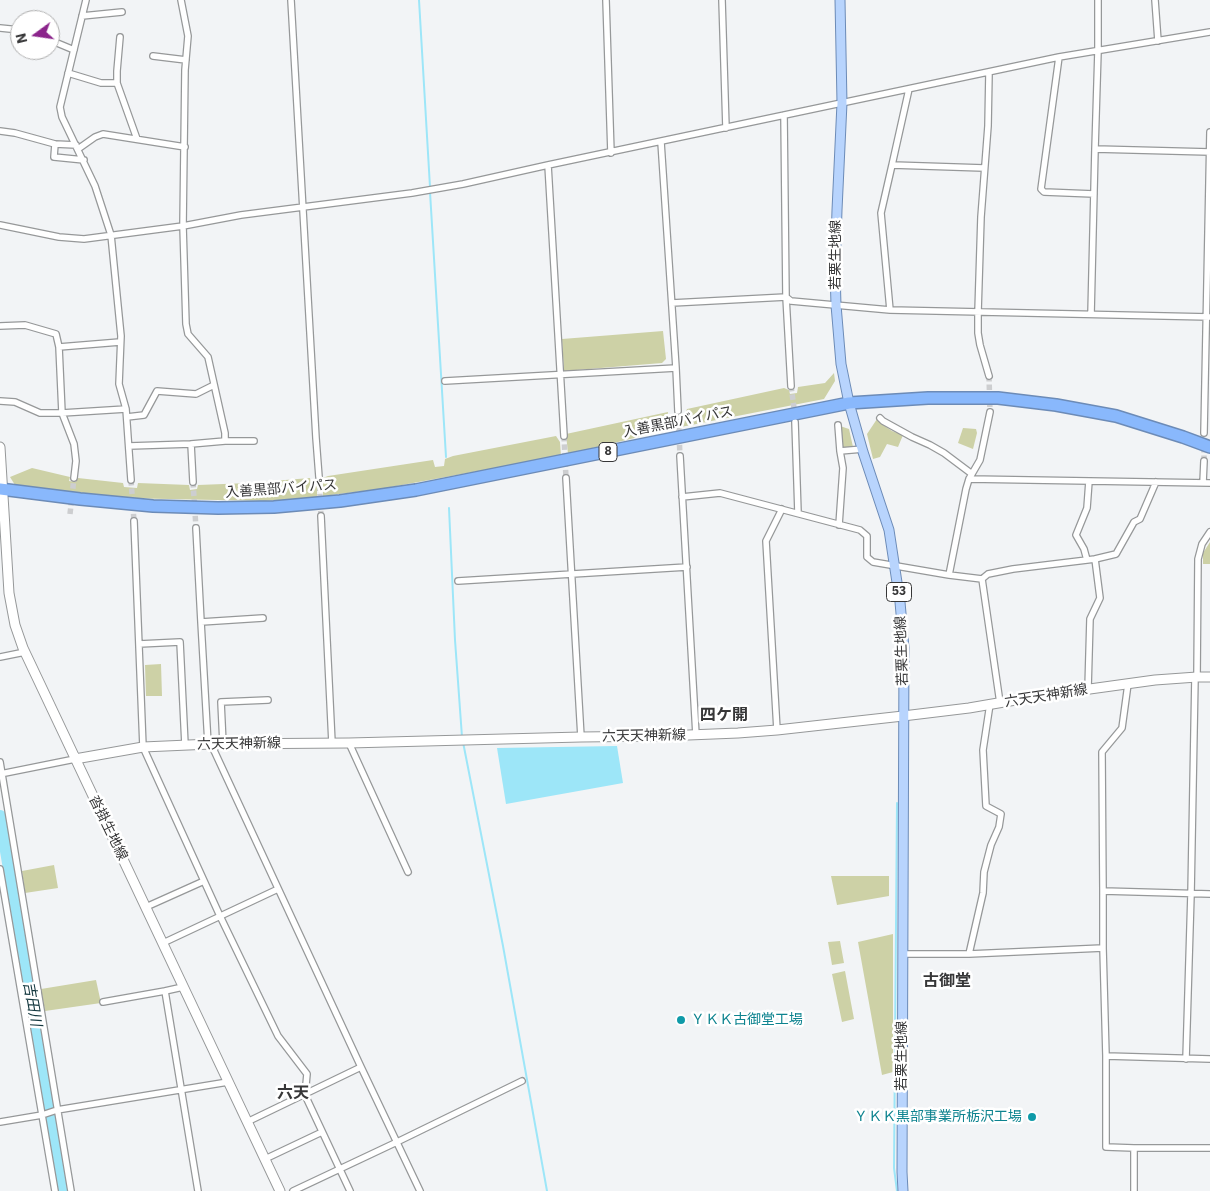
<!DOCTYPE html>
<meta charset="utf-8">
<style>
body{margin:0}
#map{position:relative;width:1210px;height:1191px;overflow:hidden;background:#f2f4f6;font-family:"IBM Plex Sans",sans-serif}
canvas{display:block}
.north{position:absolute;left:10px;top:10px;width:50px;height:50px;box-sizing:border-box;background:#fff;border:1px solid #afafaf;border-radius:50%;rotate:256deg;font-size:14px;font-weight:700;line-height:20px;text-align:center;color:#373738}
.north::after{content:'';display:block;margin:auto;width:18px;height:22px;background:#8b248b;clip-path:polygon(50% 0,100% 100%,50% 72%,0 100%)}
</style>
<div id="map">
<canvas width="1210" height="1191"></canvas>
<div class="north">N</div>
</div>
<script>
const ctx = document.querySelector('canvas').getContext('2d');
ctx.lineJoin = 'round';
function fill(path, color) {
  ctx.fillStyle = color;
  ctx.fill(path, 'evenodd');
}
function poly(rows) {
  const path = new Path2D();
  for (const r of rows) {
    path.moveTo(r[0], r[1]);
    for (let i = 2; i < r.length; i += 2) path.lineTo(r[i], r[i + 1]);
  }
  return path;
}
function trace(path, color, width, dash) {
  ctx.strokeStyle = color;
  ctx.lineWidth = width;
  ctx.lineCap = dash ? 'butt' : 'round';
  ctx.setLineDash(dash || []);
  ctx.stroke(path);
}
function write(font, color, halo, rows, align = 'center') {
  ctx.font = font + ' "IBM Plex Sans","Noto Sans JP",sans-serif';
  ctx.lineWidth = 5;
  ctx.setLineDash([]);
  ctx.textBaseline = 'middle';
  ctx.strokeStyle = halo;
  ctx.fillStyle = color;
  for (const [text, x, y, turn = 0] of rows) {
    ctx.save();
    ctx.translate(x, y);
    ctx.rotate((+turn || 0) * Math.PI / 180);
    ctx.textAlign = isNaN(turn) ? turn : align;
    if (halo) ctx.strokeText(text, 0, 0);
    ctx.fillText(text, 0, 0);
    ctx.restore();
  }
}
const green = poly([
 [663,331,666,359,662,363,564,371,562,339],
 [834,373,835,381,824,399,681,427,681,416,685,414,687,409,784,388,789,390,790,394,797,393,798,387,825,383],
 [668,412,668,419,675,418,676,428,568,454,566,434],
 [877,419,883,425,892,431,903,435,898,447,887,444,880,457,873,459,867,434],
 [840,426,849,429,853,447,843,447],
 [963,428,976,429,977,433,973,449,958,443],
 [556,436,560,442,561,456,380,489,323,496,323,478,328,476,433,460,435,467,444,466,445,459,453,456],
 [32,468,70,477,69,481,76,482,78,478,123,483,124,487,137,488,138,483,189,485,190,490,197,489,198,485,249,483,250,490,260,489,260,482,310,478,311,486,317,485,317,498,265,501,120,498,15,485,10,477],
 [1210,542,1210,564,1203,564,1203,553],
 [161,664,162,696,146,696,145,665],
 [54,865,58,888,25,893,22,871],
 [831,876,889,876,889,896,837,905],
 [893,934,893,1072,882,1075,858,942],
 [840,941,844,963,832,965,828,942],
 [845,971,854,1019,842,1022,832,974],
 [96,980,101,1003,45,1011,41,989]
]);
const water = poly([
 [617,746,623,783,506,804,497,748]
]);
const stream = poly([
 [419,0,430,187],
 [430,192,446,457],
 [449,508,455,640,462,737],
 [463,742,503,946,547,1191],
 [897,803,894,1168,897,1191]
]);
const river = poly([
 [0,816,64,1191]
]);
const streetTunnel = poly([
 [989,376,990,412],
 [791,386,795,415],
 [678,411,680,456],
 [564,436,566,478],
 [1204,461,1204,433],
 [319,477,321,516],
 [131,480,134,521],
 [193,482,196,528],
 [70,514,74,478]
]);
const street = poly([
 [86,0,60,107,62,117,95,186,111,235,121,336,119,384,126,409,131,480],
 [181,0,188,36,185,70,183,226,186,324,188,334,208,357,225,433,225,441,254,441],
 [291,0,316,438,319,477],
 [606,0,611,153],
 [722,0,726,128],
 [1098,0,1098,51,1095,149,1210,152],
 [1155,0,1158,41],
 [82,16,122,12],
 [0,28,20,30],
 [50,40,74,50],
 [153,56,186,60],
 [1059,57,1041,189,1044,192,1094,194],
 [68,73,101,83,117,83,137,139],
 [117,83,117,71,120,37],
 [784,115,786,297,791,386],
 [0,131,15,133,55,144],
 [661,142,676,368,678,411],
 [76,145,55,144,54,157,84,160],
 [78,149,95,137,103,134,185,147],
 [548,165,564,436],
 [892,165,909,89],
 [0,225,59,237,84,239,183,226,241,215,412,193,463,184,548,165,1059,57,1210,32],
 [672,303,786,297,791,301,890,310,1210,317],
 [890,310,881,213,892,165,984,168],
 [1091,314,1095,149],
 [0,326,25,325,56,334,59,347],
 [989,376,980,345,978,333,978,312,981,217,988,126,989,73],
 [445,381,676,368],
 [0,401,15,402,40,413,62,413,59,347,120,342],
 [127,417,144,415,157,391,196,394,214,385],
 [880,418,883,421,912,437,930,445,944,453,972,474],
 [795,422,798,513],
 [838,425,840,451],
 [1204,433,1210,132],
 [129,446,191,444],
 [680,456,696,735],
 [74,478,76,461,74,444,62,413,126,409],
 [566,478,581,737],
 [969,479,1210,483],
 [193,482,191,444,225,441],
 [1203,483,1204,461],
 [682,497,720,493,860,530,867,536,867,557,873,562,949,575,966,489,969,479,980,460,990,412],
 [321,516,332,743],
 [134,521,143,747,220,916,278,1036,307,1074,305,1095,350,1191],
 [839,525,843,468,840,451,863,449],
 [196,528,201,622,263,618],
 [1095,559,1116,554,1134,522,1140,519,1156,482],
 [1087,560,1095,559,1100,598,1090,619,1088,689],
 [949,575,982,579,1000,703],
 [982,579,988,574,1013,569,1087,560,1084,549,1076,535,1087,508,1089,481],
 [458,581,687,567],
 [201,622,208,744],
 [139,644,180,642,185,745],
 [0,657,25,652],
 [1197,677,1198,559,1202,544,1210,532],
 [777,730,766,541,782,509],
 [349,743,408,872],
 [211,744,361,1067,420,1191],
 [223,744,221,702,268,700],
 [0,762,71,1191],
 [0,774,75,759],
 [0,869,55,1191],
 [1103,891,1210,894],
 [146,907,204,881],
 [163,943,278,889],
 [1103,948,1103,891,1102,752,1122,728,1128,684],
 [903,954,969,954,1103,948,1106,1056,1106,1147,1134,1148,1134,1191],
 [969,954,983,893,984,872,991,845,999,827,1001,814,986,806,983,750,990,704],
 [183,987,165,991,198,1191],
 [103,1002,165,991],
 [1106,1056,1210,1059],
 [1186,1059,1191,894,1195,677],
 [0,1122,42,1115,57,1110,228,1082],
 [247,1122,361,1067],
 [1134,1148,1210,1148],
 [265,1159,322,1132],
 [293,1191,397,1142,522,1081]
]);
const secondary = poly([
 [0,447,9,593,15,625,23,648,280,1191],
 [75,759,143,747,211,744,349,743,581,737,664,736,738,733,777,730,903,716,969,708,1039,696,1155,680,1197,677,1210,677]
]);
const primary = poly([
 [840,0,842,103,837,210,835,271,836,305,841,364,849,403,863,452,889,530,900,602,904,648,902,1172,903,1191]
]);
const highway = poly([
 [0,489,80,499,153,506,218,508,274,507,340,501,416,490,849,403,928,398,998,398,1056,405,1116,416,1183,437,1210,447]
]);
const markers = [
 [681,1020,5,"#0f9aa8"],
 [1032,1117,5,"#0f9aa8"]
];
const shields = [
 [608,452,18],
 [899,592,25]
];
const shieldNames = [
 ["8",608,452],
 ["53",899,592]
];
const streetNames = [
 ["若栗生地線",836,255,-90],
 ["入善黒部バイパス",678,422,-11],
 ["入善黒部バイパス",281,489,-4],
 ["若栗生地線",902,651,-92],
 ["六天天神新線",1046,696,-9],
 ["六天天神新線",644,736,-1],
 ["六天天神新線",239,744,-1],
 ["沓掛生地線",108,828,64],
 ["若栗生地線",902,1056,-90]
];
const cultureNames = [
 ["ＹＫＫ古御堂工場",691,1020],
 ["ＹＫＫ黒部事業所栃沢工場",1022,1117,"right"]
];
const waterNames = [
 ["吉田川",32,1004,80]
];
const quarterNames = [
 ["四ケ開",724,715],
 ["古御堂",947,981],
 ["六天",293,1093]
];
fill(green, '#cdd1a6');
fill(water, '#9de6f8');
trace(stream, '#9de6f8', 2);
trace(river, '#9de6f8', 12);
trace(streetTunnel, '#cdced0', 5.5, [5.5, 3]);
trace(street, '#969899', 8);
trace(secondary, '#969899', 11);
trace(primary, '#6c8bb7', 11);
trace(highway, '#6c8bb7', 14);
trace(street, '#fff', 5.5);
trace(secondary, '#fff', 9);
trace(primary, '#b8d4fd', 9);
trace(highway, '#89b8fc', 11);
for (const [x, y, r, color] of markers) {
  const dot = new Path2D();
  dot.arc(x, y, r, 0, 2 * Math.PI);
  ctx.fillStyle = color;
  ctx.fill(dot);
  trace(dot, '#fff', 2);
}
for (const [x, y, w] of shields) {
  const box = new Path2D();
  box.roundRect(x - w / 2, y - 9.5, w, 19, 4);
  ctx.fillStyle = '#fff';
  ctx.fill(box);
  trace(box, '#373738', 1);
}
write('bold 12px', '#373738', null, shieldNames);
write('14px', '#373738', '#fff', streetNames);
write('14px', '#0d838f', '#fff', cultureNames, 'left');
write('italic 15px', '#14383f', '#fff', waterNames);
write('bold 16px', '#373738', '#fff', quarterNames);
</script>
